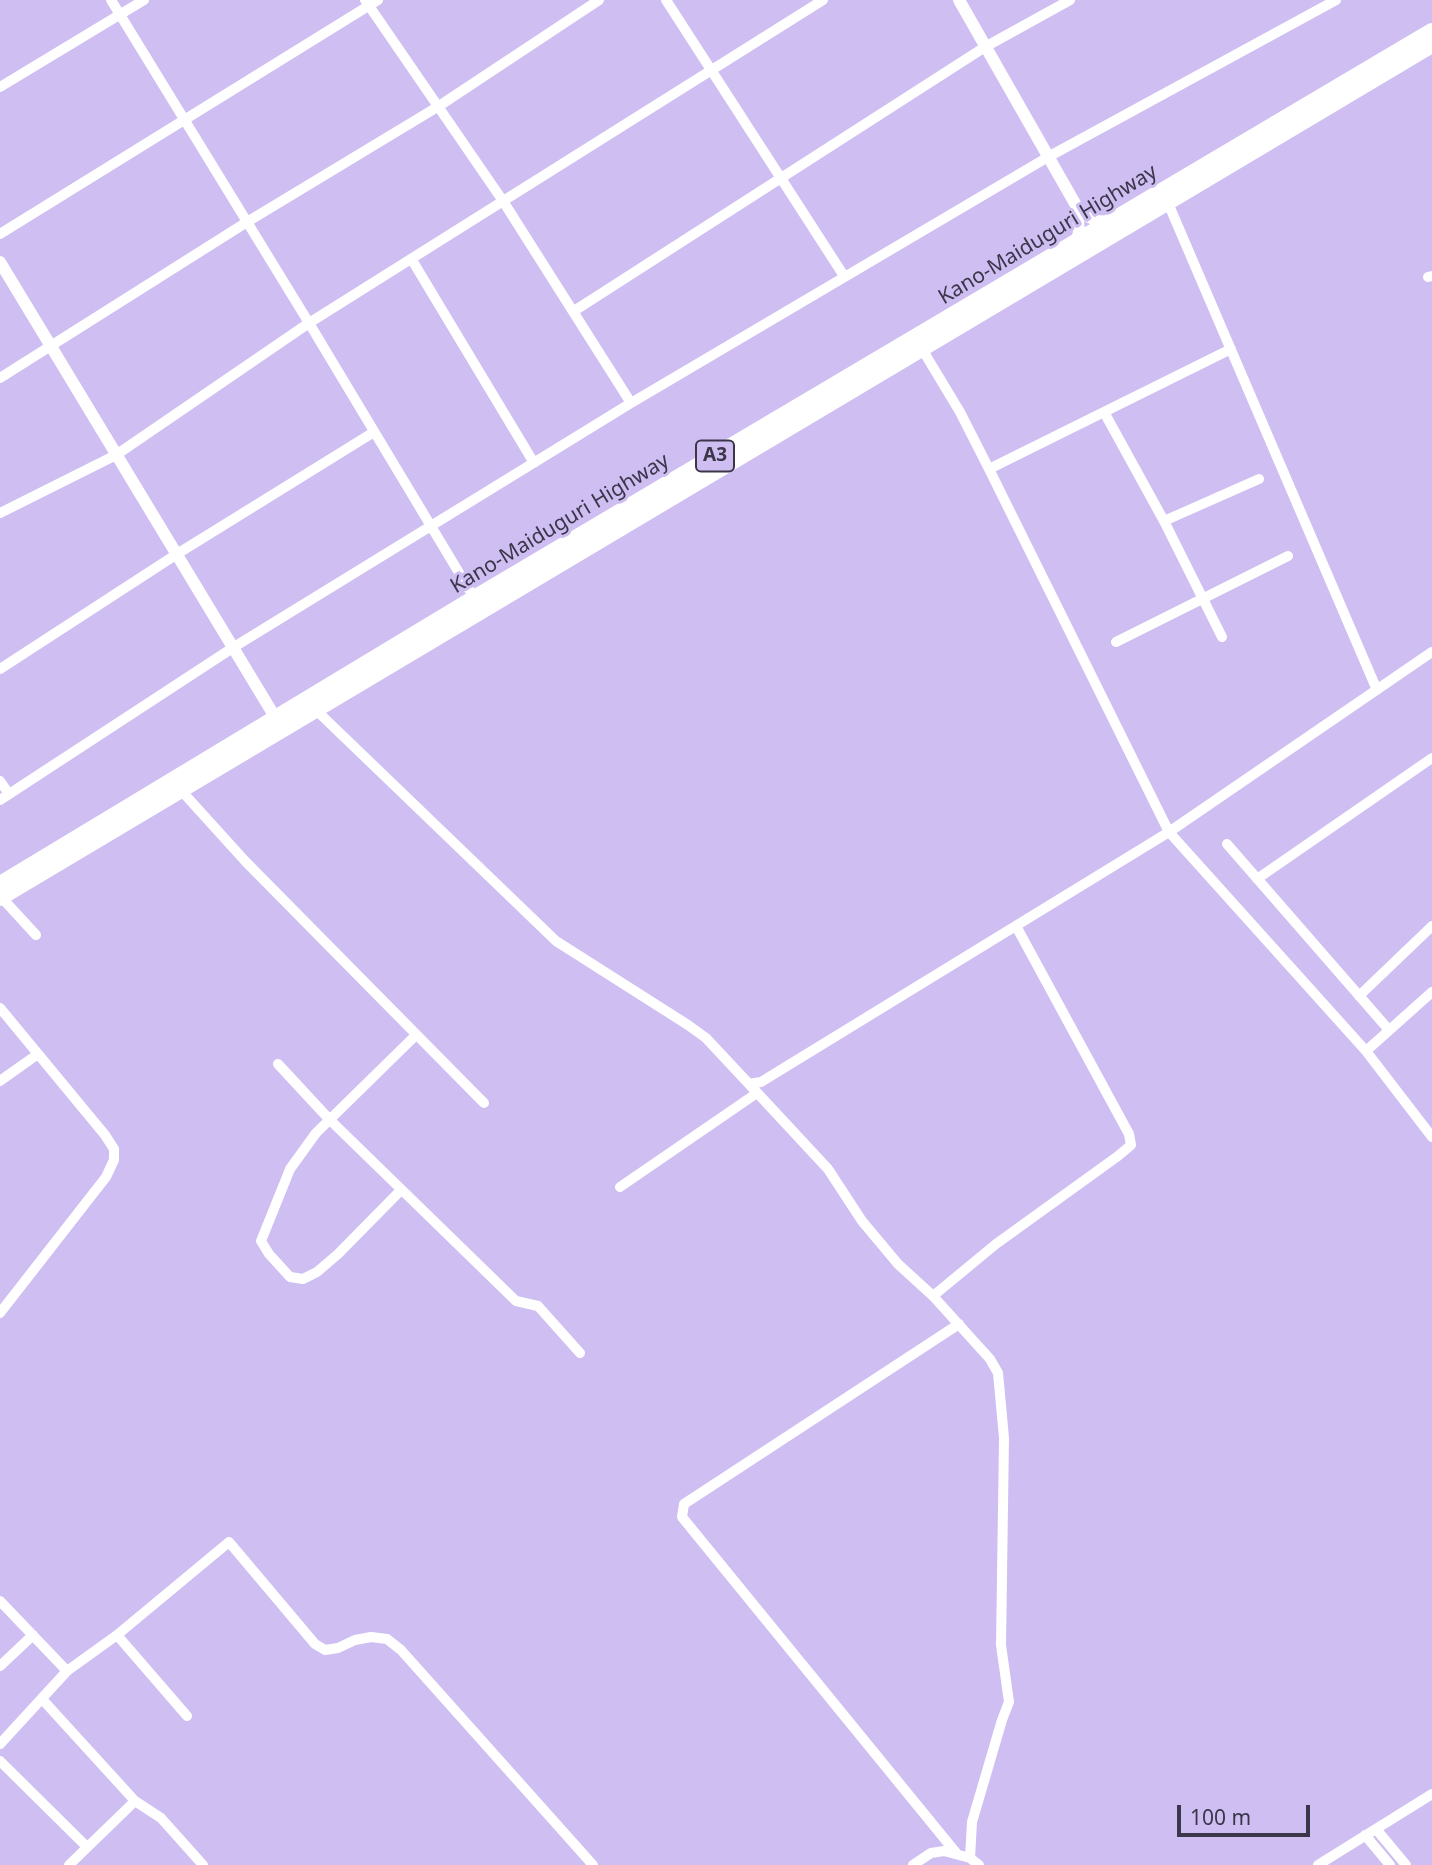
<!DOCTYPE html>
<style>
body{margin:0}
#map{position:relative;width:1432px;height:1865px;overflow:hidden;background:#cebef2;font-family:"Noto Sans",sans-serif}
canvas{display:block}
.scale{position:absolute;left:1177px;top:1805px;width:133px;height:32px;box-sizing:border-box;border:4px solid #3c364a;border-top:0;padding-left:9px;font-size:21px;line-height:24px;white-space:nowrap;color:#3c364a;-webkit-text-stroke:5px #cebef2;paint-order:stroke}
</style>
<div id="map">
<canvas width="1432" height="1865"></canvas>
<div class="scale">100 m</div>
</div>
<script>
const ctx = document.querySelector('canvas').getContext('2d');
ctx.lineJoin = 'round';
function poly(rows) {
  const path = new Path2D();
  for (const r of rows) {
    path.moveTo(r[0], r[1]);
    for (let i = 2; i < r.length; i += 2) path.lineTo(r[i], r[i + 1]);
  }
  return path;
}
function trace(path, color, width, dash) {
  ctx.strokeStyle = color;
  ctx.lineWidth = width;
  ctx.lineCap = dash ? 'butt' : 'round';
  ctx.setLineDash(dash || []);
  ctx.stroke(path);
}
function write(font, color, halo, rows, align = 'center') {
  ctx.font = font + ' "Noto Sans",sans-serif';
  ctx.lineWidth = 6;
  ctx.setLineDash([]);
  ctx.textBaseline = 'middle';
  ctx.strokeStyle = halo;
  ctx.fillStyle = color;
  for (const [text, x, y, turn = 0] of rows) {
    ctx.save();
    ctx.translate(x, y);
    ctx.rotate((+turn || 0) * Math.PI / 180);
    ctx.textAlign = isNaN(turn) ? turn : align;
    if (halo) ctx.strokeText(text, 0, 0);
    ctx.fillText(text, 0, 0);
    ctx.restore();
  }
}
const minor = poly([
 [111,0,309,323,476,601],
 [365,0,503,201,631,403],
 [666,0,844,276],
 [0,87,144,0],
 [1168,203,1377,690],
 [0,234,378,0],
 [412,260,534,463],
 [1428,277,1432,276],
 [574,311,985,47,1070,0],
 [919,344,960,412,989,469,1169,832,1366,1051,1432,1137],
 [0,378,247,222,439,106,599,0],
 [1104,412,1164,521,1222,637],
 [989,469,1231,349],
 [0,513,116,455,309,323,823,0],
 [1164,521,1259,479],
 [1116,642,1288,556],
 [0,669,177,554,374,432],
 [317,711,556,941,688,1025,706,1038,749,1084,761,1082,1169,832,1432,652],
 [0,781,9,794],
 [178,787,246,862,484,1103],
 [0,800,234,647,631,403,1048,157,1336,0],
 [1227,844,1389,1030],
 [1257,879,1432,758],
 [1,897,36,935],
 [1359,996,1432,926],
 [0,1008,105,1135,114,1149,114,1160,106,1177,0,1313],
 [1366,1051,1432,992],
 [278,1064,329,1119,516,1301,538,1306,580,1353],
 [0,1081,38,1054],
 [749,1084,828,1169,862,1221,898,1264,933,1296,990,1359,998,1373,1004,1438,1001,1645,1009,1702,1002,1720,972,1822,970,1858],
 [620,1187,757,1093],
 [401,1190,338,1254,317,1272,303,1279,290,1277,269,1254,261,1241,290,1169,316,1133,416,1035],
 [933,1296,996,1244,1118,1156,1131,1145,1129,1134,1016,926],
 [0,1601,67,1671],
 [117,1635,187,1716],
 [0,1666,33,1635],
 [42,1699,135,1801,161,1818,203,1865],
 [0,1744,67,1671,117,1635,229,1542,315,1644,325,1650,338,1648,355,1640,371,1637,387,1639,401,1650,593,1865],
 [0,1761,87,1847],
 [1376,1829,1406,1865],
 [1365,1835,1390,1865],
 [957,1854,682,1517,684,1504,959,1324],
 [69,1865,135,1801],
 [913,1865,931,1853,944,1851,970,1858,979,1865],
 [1318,1865,1432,1794]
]);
const tertiary = poly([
 [959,0,1077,207,1087,216,1098,221,1111,222],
 [1075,244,1079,233,1077,207],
 [0,262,275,717]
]);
const trunk = poly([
 [0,884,474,598,1432,31],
 [0,898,1432,45]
]);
const shields = [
 [715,456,38]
];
const shieldNames = [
 ["A3",715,456]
];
const streetNames = [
 ["Kano-Maiduguri Highway",1048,235,-31],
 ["Kano-Maiduguri Highway",560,524,-31]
];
trace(minor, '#fff', 10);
trace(tertiary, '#fff', 12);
trace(trunk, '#fff', 16);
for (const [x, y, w] of shields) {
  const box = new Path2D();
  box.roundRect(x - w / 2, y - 15.5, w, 31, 5);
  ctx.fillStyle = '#cebef2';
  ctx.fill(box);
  trace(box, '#3c364a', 2);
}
write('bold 19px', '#3c364a', null, shieldNames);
write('21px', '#3c364a', '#cebef2', streetNames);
</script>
